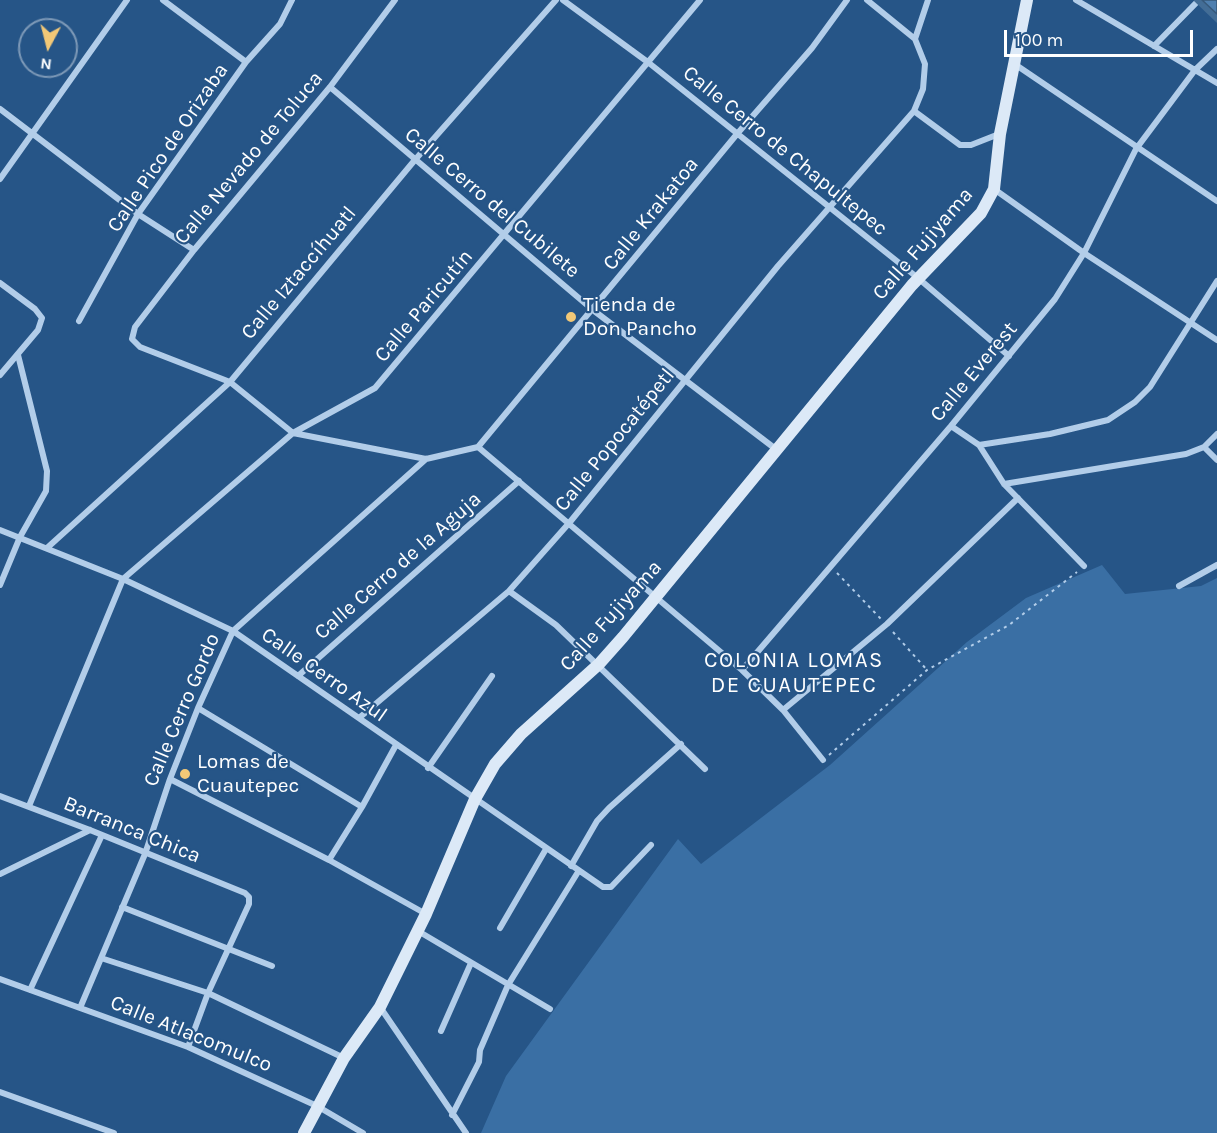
<!DOCTYPE html>
<meta charset="utf-8">
<style>
body{margin:0}
#map{position:relative;width:1217px;height:1133px;overflow:hidden;background:#265587;font-family:Karla,sans-serif}
canvas{display:block}
.north{position:absolute;left:18px;top:18px;width:60px;height:60px;box-sizing:border-box;background:#265587;border:2px solid #7d99b7;border-radius:50%;rotate:187deg;font-size:16px;font-weight:700;line-height:24px;text-align:center;color:#fff}
.north::after{content:'';display:block;margin:auto;width:21px;height:27px;background:#f2c877;clip-path:polygon(50% 0,100% 100%,50% 72%,0 100%)}
.scale{position:absolute;left:1004px;top:30px;width:189px;height:27px;box-sizing:border-box;border:3px solid #fff;border-top:0;padding-left:8px;font-size:18px;line-height:21px;white-space:nowrap;color:#fff;-webkit-text-stroke:4px #265587;paint-order:stroke}
</style>
<div id="map">
<canvas width="1217" height="1133"></canvas>
<div class="north">N</div>
<div class="scale">100 m</div>
</div>
<script>
const ctx = document.querySelector('canvas').getContext('2d');
ctx.lineJoin = 'round';
function fill(path, color) {
  ctx.fillStyle = color;
  ctx.fill(path, 'evenodd');
}
function poly(rows) {
  const path = new Path2D();
  for (const r of rows) {
    path.moveTo(r[0], r[1]);
    for (let i = 2; i < r.length; i += 2) path.lineTo(r[i], r[i + 1]);
  }
  return path;
}
function trace(path, color, width, dash) {
  ctx.strokeStyle = color;
  ctx.lineWidth = width;
  ctx.lineCap = dash ? 'butt' : 'round';
  ctx.setLineDash(dash || []);
  ctx.stroke(path);
}
function write(font, color, halo, rows, align = 'center') {
  ctx.font = font + ' Karla,sans-serif';
  ctx.lineWidth = 4.5;
  ctx.setLineDash([]);
  ctx.textBaseline = 'middle';
  ctx.strokeStyle = halo;
  ctx.fillStyle = color;
  for (const [text, x, y, turn = 0] of rows) {
    ctx.save();
    ctx.translate(x, y);
    ctx.rotate((+turn || 0) * Math.PI / 180);
    ctx.textAlign = isNaN(turn) ? turn : align;
    if (halo) ctx.strokeText(text, 0, 0);
    ctx.fillText(text, 0, 0);
    ctx.restore();
  }
}
const green = poly([
 [1102,565,1125,594,1201,586,1217,578,1217,1133,481,1133,506,1076,678,839,701,864,830,765,967,642,1026,598]
]);
const path = poly([
 [837,573,881,619],
 [893,632,927,670],
 [829,755,927,670,1009,625,1077,572]
]);
const street = poly([
 [163,0,246,62],
 [395,0,330,87,194,250,135,327,132,339,140,347,230,382,293,433,426,459,478,447,742,670,783,710,823,760],
 [563,0,649,63,918,278,1009,356],
 [867,0,915,39],
 [1076,0,1217,83],
 [1154,46,1199,0],
 [1016,65,1217,201],
 [330,87,593,310,777,450],
 [0,109,138,214,194,250],
 [914,111,960,145,971,145,999,134],
 [0,179,127,0],
 [994,189,1084,253,1217,340],
 [0,283,35,309,42,318,38,330,0,375],
 [79,321,138,214,246,62,280,24,292,0],
 [951,426,979,445,1004,484,1084,566],
 [979,445,1050,434,1108,420,1135,402,1150,387,1217,281],
 [478,447,737,134,812,48,847,0],
 [1204,447,1217,460],
 [1004,484,1186,454,1204,447,1217,434],
 [0,530,123,579,233,631,603,887,611,887,651,845],
 [47,548,230,382,414,161,556,0],
 [0,585,20,537,46,491,47,471,18,355],
 [1179,586,1217,565],
 [509,591,556,625,705,769],
 [742,670,951,426,1055,299,1084,253,1136,149,1195,70,1217,49],
 [298,676,519,481],
 [198,708,362,807],
 [783,710,887,624,1018,498],
 [359,718,509,591,570,522,778,266,914,111,923,89,925,64,915,39,928,0],
 [428,768,492,676],
 [170,779,329,860,426,914],
 [0,796,90,830,245,893,249,897,249,904,208,993,188,1047],
 [29,806,123,579,293,433,375,388,700,0],
 [329,860,362,807,396,745],
 [571,866,597,821,609,808,681,744],
 [0,874,90,830],
 [122,907,272,966],
 [500,928,546,849],
 [418,931,550,1009],
 [101,958,208,993,344,1058],
 [0,979,188,1047,317,1106,363,1133],
 [30,990,102,835],
 [380,1007,466,1133],
 [80,1008,145,854,170,779,198,708,233,631,426,459],
 [441,1031,471,963],
 [0,1092,114,1133],
 [452,1115,479,1062,480,1050,508,985,578,872]
]);
const secondary = poly([
 [304,1133,344,1058,380,1007,426,914,475,799,495,764,521,734,599,664,623,637,912,285,981,213,994,189,1000,134,1027,0]
]);
const wall = poly([
 [1194,0,1217,0,1217,23,1194,1]
]);
const building = poly([
 [1202,0,1217,0,1217,14,1202,0]
]);
const markers = [
 [571,317,6,"#f2c877"],
 [185,774,6,"#f2c877"]
];
const streetNames = [
 ["Calle Pico de Orizaba",168,148,-56],
 ["Calle Cerro de Chapultepec",785,151,39],
 ["Calle Nevado de Toluca",249,158,-50],
 ["Calle Cerro del Cubilete",492,203,40],
 ["Calle Krakatoa",651,214,-51],
 ["Calle Fujiyama",923,244,-49],
 ["Calle Iztaccíhuatl",299,273,-50],
 ["Calle Paricutín",424,306,-50],
 ["Calle Everest",974,372,-50],
 ["Calle Popocatépetl",615,440,-51],
 ["Calle Cerro de la Aguja",398,566,-41],
 ["Calle Fujiyama",611,616,-48],
 ["Calle Cerro Azul",324,675,35],
 ["Calle Cerro Gordo",182,710,-67],
 ["Barranca Chica",132,830,22],
 ["Calle Atlacomulco",191,1034,22]
];
const poiNames = [
 ["Tienda de",583,305],
 ["Don Pancho",583,329],
 ["Lomas de",197,762],
 ["Cuautepec",197,786]
];
const neighbourhoodNames = [
 ["COLONIA LOMAS",794,661],
 ["DE CUAUTEPEC",794,686]
];
fill(green, '#3a6fa4');
trace(path, '#b2cde9', 2, [3, 4.5]);
trace(street, '#b2cde9', 6);
trace(secondary, '#dce9f7', 12);
fill(wall, '#436d96');
fill(building, '#4e7faf');
trace(building, '#37597a', 1.5);
for (const [x, y, r, color] of markers) {
  const dot = new Path2D();
  dot.arc(x, y, r, 0, 2 * Math.PI);
  ctx.fillStyle = color;
  ctx.fill(dot);
  trace(dot, '#265587', 2);
}
write('21px', '#fff', '#265587', streetNames);
write('21px', '#fff', '#265587', poiNames, 'left');
ctx.letterSpacing = '1.5px';
write('22px', '#fff', '#265587', neighbourhoodNames);
ctx.letterSpacing = '0px';
</script>
